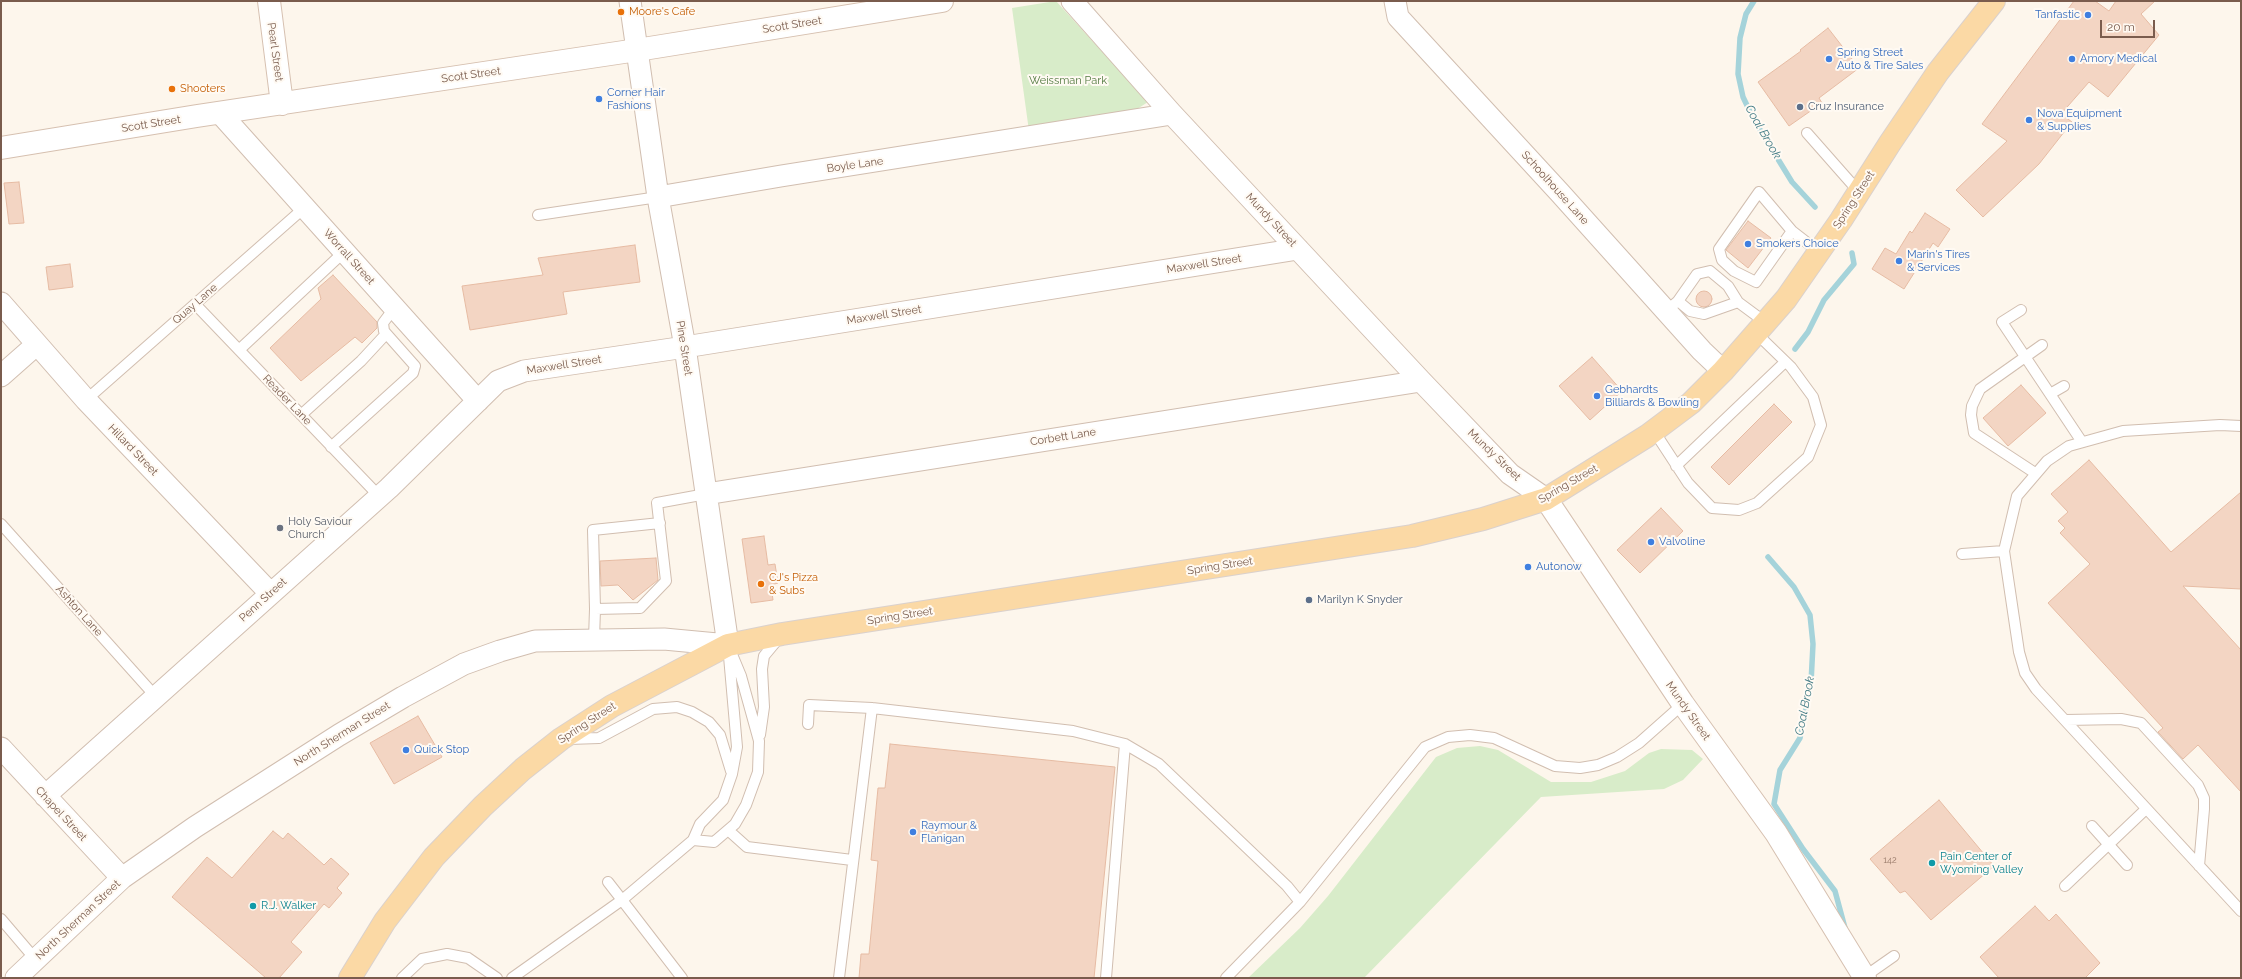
<!DOCTYPE html>
<style>
body{margin:0}
#map{position:relative;width:2242px;height:979px;overflow:hidden;background:#fdf6ec;font-family:Raleway,sans-serif}
canvas{display:block}
.frame{position:absolute;inset:0;border:2px solid #7a5c4d;pointer-events:none}
.scale{position:absolute;left:2100px;top:20px;width:55px;height:18px;box-sizing:border-box;border:2px solid #7a5c4d;border-top:0;padding-left:5px;font-size:12px;line-height:14px;white-space:nowrap;color:#7a5c4d;-webkit-text-stroke:3px #fffaf3;paint-order:stroke}
</style>
<div id="map">
<canvas width="2242" height="979"></canvas>
<div class="frame"></div>
<div class="scale">20 m</div>
</div>
<script>
const ctx = document.querySelector('canvas').getContext('2d');
ctx.lineJoin = 'round';
function fill(path, color) {
  ctx.fillStyle = color;
  ctx.fill(path, 'evenodd');
}
function poly(rows) {
  const path = new Path2D();
  for (const r of rows) {
    if (r.length === 3) {
      path.moveTo(r[0] + r[2], r[1]);
      path.arc(r[0], r[1], r[2], 0, 2 * Math.PI);
      continue;
    }
    path.moveTo(r[0], r[1]);
    for (let i = 2; i < r.length; i += 2) path.lineTo(r[i], r[i + 1]);
  }
  return path;
}
function trace(path, color, width, dash) {
  ctx.strokeStyle = color;
  ctx.lineWidth = width;
  ctx.lineCap = dash ? 'butt' : 'round';
  ctx.setLineDash(dash || []);
  ctx.stroke(path);
}
function write(font, color, halo, rows, align = 'center') {
  ctx.font = font + ' Raleway,sans-serif';
  ctx.lineWidth = 4;
  ctx.setLineDash([]);
  ctx.textBaseline = 'middle';
  ctx.strokeStyle = halo;
  ctx.fillStyle = color;
  for (const [text, x, y, turn = 0] of rows) {
    ctx.save();
    ctx.translate(x, y);
    ctx.rotate((+turn || 0) * Math.PI / 180);
    ctx.textAlign = isNaN(turn) ? turn : align;
    if (halo) ctx.strokeText(text, 0, 0);
    ctx.fillText(text, 0, 0);
    ctx.restore();
  }
}
const green = poly([
 [1056,1,1148,102,1123,118,1029,131,1012,8],
 [1480,746,1498,750,1551,782,1591,782,1625,771,1649,753,1661,749,1692,750,1703,759,1683,780,1664,789,1541,797,1364,978,1248,978,1300,928,1328,896,1436,757,1457,748]
]);
const stream = poly([
 [1754,1,1746,14,1740,38,1738,74,1743,97,1754,120,1792,182,1815,207],
 [1795,349,1808,332,1824,300,1854,264,1852,253],
 [1768,557,1794,587,1810,615,1813,644,1811,683,1800,738,1780,770,1774,804,1803,849,1835,891,1845,928]
]);
const building = poly([
 [2074,1,2095,1,2109,11,2116,1,2155,1,2141,14,2159,35,2108,97,2089,82,2061,114,2072,122,2039,164,1983,217,1956,190,2007,141,1982,124,2074,1],
 [1828,28,1859,68,1819,98,1822,103,1789,126,1758,82,1801,51,1800,50,1828,28],
 [19,182,24,223,9,224,4,183,19,182],
 [1925,213,1950,229,1938,247,1933,243,1904,289,1872,269,1885,248,1896,254,1910,231,1912,233,1925,213],
 [1748,221,1771,238,1748,268,1726,250,1748,221],
 [635,245,640,282,563,292,567,314,470,330,462,286,543,275,538,258,635,245],
 [70,264,73,287,49,290,46,267,70,264],
 [333,275,377,322,377,328,362,343,355,337,301,381,270,348,321,299,318,288,333,275],
 [1704,299,8],
 [1592,357,1622,391,1590,420,1559,386,1592,357],
 [2021,385,2046,413,2008,446,1983,418,2021,385],
 [1774,404,1792,422,1729,485,1711,467,1774,404],
 [2089,460,2171,552,2241,492,2241,589,2183,586,2241,650,2241,792,2198,745,2183,759,2158,732,2163,728,2048,603,2090,564,2060,533,2065,528,2058,521,2068,512,2051,494,2089,460],
 [1661,508,1683,531,1640,573,1617,550,1661,508],
 [764,536,768,565,775,564,778,583,771,585,773,600,751,603,742,539,764,536],
 [656,558,658,580,633,600,618,585,601,586,600,561,656,558],
 [418,716,442,757,394,784,370,743,418,716],
 [890,744,1115,767,1094,978,859,978,861,954,869,954,878,861,871,860,878,788,885,788,890,744],
 [1939,800,1994,866,1931,920,1905,891,1900,893,1870,859,1939,800],
 [273,831,283,839,288,833,324,865,331,858,349,874,337,888,342,893,329,908,324,904,291,942,302,952,279,978,266,978,172,897,207,857,232,878,273,831],
 [2035,906,2049,921,2056,914,2100,963,2085,978,1999,978,1980,957,2035,906]
]);
const lane = poly([
 [1807,133,1859,192],
 [538,215,658,197],
 [1792,231,1756,282,1734,271,1722,260,1719,249,1759,192,1792,231,1819,252],
 [1678,301,1690,311,1704,314,1738,302],
 [195,304,379,496],
 [2021,310,2002,322,2082,442],
 [1666,311,1678,301,1697,274,1710,271,1728,286,1738,302,1765,322],
 [239,350,345,251],
 [2050,394,2064,386],
 [86,400,304,208],
 [301,415,361,361,386,334],
 [2241,426,2220,425,2123,431,2069,446,2047,461,2017,496,2004,551,2019,652,2025,673,2036,689,2241,911],
 [1654,431,1688,483,1712,508,1739,510,1757,503,1808,457,1821,425,1813,397,1791,367,1756,333],
 [331,447,413,373,415,366,384,331,383,323,395,307],
 [1676,466,1785,362],
 [2035,473,1974,433,1971,415,1972,406,1980,389,2042,345],
 [1,524,157,698],
 [1962,554,2004,551],
 [595,609,640,608,666,581,657,503,706,494],
 [594,639,595,609,593,530,660,523],
 [2066,720,2121,719,2141,723,2198,785,2204,798,2204,809,2199,866],
 [808,724,809,705,872,708,1073,731,1125,744,1159,764,1287,886,1300,902],
 [760,735,764,707,762,669,764,656,779,638],
 [569,739,599,738,653,709,677,707,692,712,709,722,720,735,731,771],
 [2092,826,2127,865],
 [728,830,747,847,852,860],
 [693,840,714,842,735,824,746,805,758,772,759,741,741,676,731,652],
 [608,882,622,900,693,840,700,824,723,800,732,774,737,747,728,645],
 [2065,886,2146,809],
 [1,919,36,960],
 [1864,977,1894,956],
 [402,978,422,959,447,954,468,958,497,978],
 [512,978,622,900,682,978],
 [839,978,872,708],
 [1106,978,1125,744],
 [1226,978,1300,902,1425,747,1448,737,1470,735,1494,738,1555,766,1580,768,1598,765,1617,757,1639,743,1683,704]
]);
const street = poly([
 [1072,1,1172,114,1421,381,1510,474,1546,499],
 [1395,1,1398,17,1560,193,1702,351,1723,371],
 [220,113,478,401],
 [658,197,781,176,1172,114],
 [1,303,86,400,270,593],
 [1,376,36,345],
 [706,494,1421,381],
 [1,748,122,878],
 [45,796,389,488,498,381,524,371,685,347,1298,249],
 [16,978,122,878,195,827,339,735,403,697,464,664,500,651,535,641,664,639,728,645,685,347,658,197,630,1]
]);
const secondary = poly([
 [269,1,282,104],
 [1,148,197,116,637,50,942,1],
 [1546,499,1683,704,1776,833,1865,978]
]);
const primary = poly([
 [350,978,385,921,434,857,483,806,523,769,561,739,612,706,728,645,782,634,1412,536,1483,519,1546,499,1647,436,1691,403,1723,371,1786,299,1841,220,1890,143,1938,72,1994,1]
]);
const markers = [
 [621,12,4,"#e8710a"],
 [2088,15,4,"#3f7fe0"],
 [1829,59,4,"#3f7fe0"],
 [2072,59,4,"#3f7fe0"],
 [172,89,4,"#e8710a"],
 [599,99,4,"#3f7fe0"],
 [1800,107,4,"#5c6f8a"],
 [2029,120,4,"#3f7fe0"],
 [1748,244,4,"#3f7fe0"],
 [1899,261,4,"#3f7fe0"],
 [1597,396,4,"#3f7fe0"],
 [280,528,4,"#6b7280"],
 [1651,542,4,"#3f7fe0"],
 [1528,567,4,"#3f7fe0"],
 [761,584,4,"#e8710a"],
 [1309,600,4,"#5c6f8a"],
 [406,750,4,"#3f7fe0"],
 [913,832,4,"#3f7fe0"],
 [1932,863,4,"#0f9aa8"],
 [253,906,4,"#0f9aa8"]
];
const numberNames = [
 ["142",1890,860]
];
const foodNames = [
 ["Moore's Cafe",629,12],
 ["Shooters",180,89],
 ["CJ's Pizza",769,578],
 ["& Subs",769,591]
];
const shopNames = [
 ["Tanfastic",2080,15,"right"],
 ["Spring Street",1837,53],
 ["Auto & Tire Sales",1837,66],
 ["Amory Medical",2080,59],
 ["Corner Hair",607,93],
 ["Fashions",607,106],
 ["Nova Equipment",2037,114],
 ["& Supplies",2037,127],
 ["Smokers Choice",1756,244],
 ["Marin's Tires",1907,255],
 ["& Services",1907,268],
 ["Gebhardts",1605,390],
 ["Billiards & Bowling",1605,403],
 ["Valvoline",1659,542],
 ["Autonow",1536,567],
 ["Quick Stop",414,750],
 ["Raymour &",921,826],
 ["Flanigan",921,839]
];
const streetNames = [
 ["Scott Street",792,25,-9],
 ["Pearl Street",275,52,82],
 ["Scott Street",471,75,-8],
 ["Scott Street",151,124,-9],
 ["Boyle Lane",855,165,-8],
 ["Schoolhouse Lane",1555,188,48],
 ["Spring Street",1854,200,-57],
 ["Mundy Street",1271,220,47],
 ["Worrall Street",349,257,48],
 ["Maxwell Street",1204,264,-9],
 ["Quay Lane",195,304,-41],
 ["Maxwell Street",884,315,-9],
 ["Pine Street",684,348,81],
 ["Maxwell Street",564,365,-9],
 ["Reader Lane",287,400,46],
 ["Corbett Lane",1063,437,-9],
 ["Hillard Street",133,450,46],
 ["Mundy Street",1494,455,44],
 ["Spring Street",1568,484,-30],
 ["Spring Street",1220,566,-9],
 ["Penn Street",263,600,-42],
 ["Ashton Lane",79,611,48],
 ["Spring Street",900,616,-9],
 ["Mundy Street",1688,711,55],
 ["Spring Street",587,723,-33],
 ["North Sherman Street",342,734,-32],
 ["Chapel Street",61,814,47],
 ["North Sherman Street",78,920,-43]
];
const parkNames = [
 ["Weissman Park",1068,81]
];
const serviceNames = [
 ["Cruz Insurance",1808,107],
 ["Marilyn K Snyder",1317,600]
];
const worshipNames = [
 ["Holy Saviour",288,522],
 ["Church",288,535]
];
const cultureNames = [
 ["Pain Center of",1940,857],
 ["Wyoming Valley",1940,870],
 ["R.J. Walker",261,906]
];
const waterNames = [
 ["Coal Brook",1763,132,60],
 ["Coal Brook",1805,706,-79]
];
fill(green, '#d8ecc9');
trace(stream, '#a5d3da', 5.5);
fill(building, '#f3d5c3');
trace(building, '#e6bba3', 1);
trace(lane, '#d1beb0', 12);
trace(street, '#d1beb0', 23);
trace(secondary, '#d6c0b0', 24);
trace(primary, '#dad1cd', 24);
trace(lane, '#fff', 10);
trace(street, '#fff', 21);
trace(secondary, '#fff', 22);
trace(primary, '#fbd9a5', 22);
for (const [x, y, r, color] of markers) {
  const dot = new Path2D();
  dot.arc(x, y, r, 0, 2 * Math.PI);
  ctx.fillStyle = color;
  ctx.fill(dot);
  trace(dot, '#fffaf3', 1.5);
}
write('9px', '#987a6a', null, numberNames);
write('11px', '#c56008', '#fffaf3', foodNames, 'left');
write('11px', '#366cbe', '#fffaf3', shopNames, 'left');
write('11px', '#7a5c4d', '#fffaf3', streetNames);
write('11px', '#537a41', '#fffaf3', parkNames);
write('11px', '#4e5e75', '#fffaf3', serviceNames, 'left');
write('11px', '#5b616d', '#fffaf3', worshipNames, 'left');
write('11px', '#0d838f', '#fffaf3', cultureNames, 'left');
write('italic 12px', '#437c86', '#fffaf3', waterNames);
</script>
